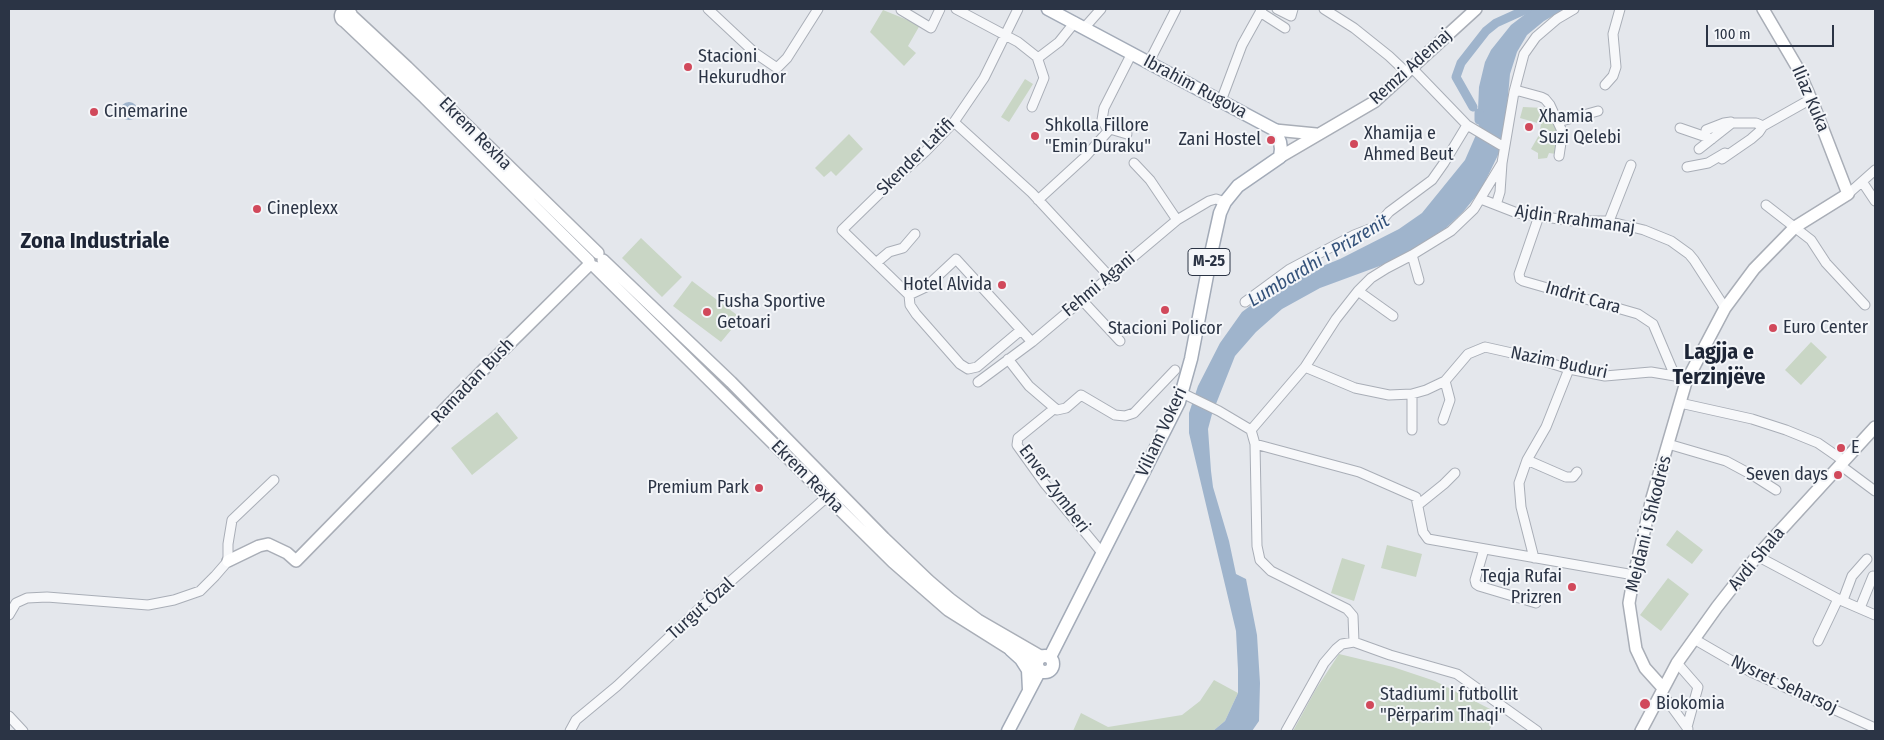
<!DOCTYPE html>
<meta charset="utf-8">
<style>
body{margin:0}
#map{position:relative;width:1884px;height:740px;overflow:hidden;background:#e4e7ec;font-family:"Fira Sans Condensed",sans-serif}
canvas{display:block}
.frame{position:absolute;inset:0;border:10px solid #2b3445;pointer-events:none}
.scale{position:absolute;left:1706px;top:25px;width:128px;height:22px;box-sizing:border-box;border:2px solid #2b3445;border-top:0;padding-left:6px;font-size:15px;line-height:18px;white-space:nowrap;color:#2b3445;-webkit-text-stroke:4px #f4f6f9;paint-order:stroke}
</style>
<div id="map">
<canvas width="1884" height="740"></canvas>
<div class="frame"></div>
<div class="scale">100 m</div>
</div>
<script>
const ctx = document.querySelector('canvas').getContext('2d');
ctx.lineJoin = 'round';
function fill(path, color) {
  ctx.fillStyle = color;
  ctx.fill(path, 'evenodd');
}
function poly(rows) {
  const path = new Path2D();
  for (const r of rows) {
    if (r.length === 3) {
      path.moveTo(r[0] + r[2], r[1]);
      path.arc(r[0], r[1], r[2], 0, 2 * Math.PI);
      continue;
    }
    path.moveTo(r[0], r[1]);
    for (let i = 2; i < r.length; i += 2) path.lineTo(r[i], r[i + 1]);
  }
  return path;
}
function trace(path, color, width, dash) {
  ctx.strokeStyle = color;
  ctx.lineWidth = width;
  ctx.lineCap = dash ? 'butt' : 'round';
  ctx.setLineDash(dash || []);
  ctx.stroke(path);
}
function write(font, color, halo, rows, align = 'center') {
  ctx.font = font + ' "Fira Sans Condensed",sans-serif';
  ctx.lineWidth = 4;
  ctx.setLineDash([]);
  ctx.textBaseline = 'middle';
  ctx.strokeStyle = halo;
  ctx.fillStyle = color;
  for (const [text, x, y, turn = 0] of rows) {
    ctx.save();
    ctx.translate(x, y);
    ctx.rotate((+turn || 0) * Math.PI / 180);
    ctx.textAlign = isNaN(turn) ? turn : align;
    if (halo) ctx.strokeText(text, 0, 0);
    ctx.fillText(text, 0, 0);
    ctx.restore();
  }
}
const green = poly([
 [883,10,920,25,908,46,916,53,904,66,870,32],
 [1025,79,1033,84,1009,122,1001,117],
 [1523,107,1544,108,1547,123,1556,124,1558,130,1556,154,1549,153,1547,158,1538,159,1538,153,1531,149,1539,135,1541,124,1520,118],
 [849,134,863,149,836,176,831,171,824,177,815,168],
 [641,238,682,277,662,297,622,258],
 [692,281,741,318,721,342,673,306],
 [1811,342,1827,357,1801,385,1785,370],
 [497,412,518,438,472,475,451,448],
 [1677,530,1703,550,1692,564,1666,545],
 [1387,545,1422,554,1416,577,1381,568],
 [1342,558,1365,565,1354,601,1331,593],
 [1668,578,1689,594,1661,631,1640,615],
 [1339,654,1393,667,1435,681,1498,713,1489,731,1293,731,1316,689],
 [1214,680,1238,693,1225,721,1213,731,1073,731,1081,713,1108,727,1182,715,1200,701]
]);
const water = poly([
 [1532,9,1565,9,1544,21,1527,35,1517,52,1510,74,1504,140,1499,153,1481,190,1463,212,1446,228,1396,260,1320,288,1282,309,1256,332,1235,356,1212,414,1208,429,1211,471,1213,487,1229,541,1236,574,1246,579,1257,635,1260,683,1259,721,1252,731,1213,731,1225,721,1238,693,1238,670,1236,631,1189,433,1189,413,1198,386,1220,343,1242,312,1274,288,1303,274,1340,259,1399,229,1422,213,1465,160,1479,128,1478,120,1481,119,1481,112,1478,110,1479,87,1485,62,1491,50,1511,25],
 [129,111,9]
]);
const canal = poly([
 [1473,107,1456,77,1461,63,1486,31,1496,23,1527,9],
 [1479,113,1479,120]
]);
const street = poly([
 [708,9,755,53,777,68,787,58,818,9],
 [956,9,1018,42,1037,57,1044,78,1032,107],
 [1018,9,984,78,954,122,925,152,882,191,842,230,909,295,926,287,956,259,1032,342],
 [1277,9,1291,16,1293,9],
 [1324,9,1354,28,1389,56,1407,73],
 [901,10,931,28,940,9],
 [1260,12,1285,28],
 [1085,27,1101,9],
 [1038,58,1059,42,1075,22],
 [1149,62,1176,9],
 [1412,68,1467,125,1504,147],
 [1605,85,1613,76,1616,67,1613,34,1620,9],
 [1514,92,1519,91,1541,97,1545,99,1550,105,1561,129,1562,136,1559,156],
 [1221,101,1242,45,1262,9],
 [954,122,1032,193,1109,276],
 [1558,122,1598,111],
 [1680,128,1712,139],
 [1706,130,1724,123,1731,122],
 [1127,134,1110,129,1106,127,1102,120,1104,108,1132,53],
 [1699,149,1732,123,1756,123,1763,126,1811,99],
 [1722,159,1751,139,1759,132,1763,126],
 [1134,163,1150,180,1177,220],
 [1687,167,1708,163,1725,153],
 [1863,183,1875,201],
 [1848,194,1875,170],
 [1481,199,1517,213,1573,221,1607,221,1644,230,1671,241,1689,254,1694,260,1725,308],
 [1038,200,1085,157,1110,129],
 [1496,205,1500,192,1502,163,1514,92,1524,54,1536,37,1557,19,1574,9],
 [1766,205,1811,240,1826,263,1865,305],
 [1539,216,1519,274,1520,279,1523,281,1638,314,1653,324,1675,376],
 [1609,221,1631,165],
 [1412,255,1419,280],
 [876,263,889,252,903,248,915,234],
 [1358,291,1393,316],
 [909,295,910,305,916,314,960,364,968,369,977,367,1021,330],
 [1081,299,1120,341],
 [1245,302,1290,269,1354,235,1377,226,1389,212,1432,180,1444,163,1467,125],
 [1008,359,1029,386,1057,410,1066,408,1081,395,1115,415,1125,416,1134,413,1175,370],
 [1305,367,1355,388,1389,395,1412,394,1426,390,1445,381,1468,354,1485,347,1534,358,1569,369,1605,376,1651,372,1675,376,1686,382],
 [978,382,1032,342,1177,220,1209,201,1216,199,1225,202],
 [1182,393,1219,411,1251,430,1255,444,1257,546,1260,560,1271,571,1347,609,1353,616,1354,642],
 [1412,394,1412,430],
 [1680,403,1752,419,1786,430,1818,443,1844,461],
 [1055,408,1018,438,1017,445,1045,484,1103,554],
 [1443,420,1450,400,1445,381],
 [1251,430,1305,367,1336,319,1358,291,1371,278,1387,268,1412,255,1451,231,1474,209,1502,163],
 [1255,444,1359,472,1416,497,1423,532,1428,539,1634,575],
 [1668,444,1726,461,1754,476,1776,490],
 [1527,460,1566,477,1573,477,1577,472],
 [1840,465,1875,491],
 [1418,505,1444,484,1455,473],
 [1484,549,1475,580,1476,584,1479,586,1536,603],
 [1757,556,1838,599,1875,615],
 [1534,558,1521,507,1519,483,1527,460,1546,427,1569,369],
 [1843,600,1852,576,1867,559],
 [1860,608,1873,576],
 [9,615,16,603,27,598,47,597,148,605,174,600,200,591,215,576,228,561,228,544,232,520,274,480],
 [1694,639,1751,672,1875,728],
 [1818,641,1838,599],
 [1677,663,1698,687,1687,727],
 [1661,692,1688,729],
 [9,716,23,731],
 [570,731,576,720,617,686,700,608,836,489],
 [1286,731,1324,663,1336,649,1342,644,1354,642,1390,655,1457,674,1537,731]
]);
const secondary = poly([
 [346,16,5.5],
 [351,15,407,67,598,253],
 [344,21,425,98,589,261],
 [1275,130,1316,134],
 [1280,157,1374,102,1476,9],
 [603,260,731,382,884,538,929,581,950,599,978,620,1042,657],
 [595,267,893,562,948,610,1037,666],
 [228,561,259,546,268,544,287,553,296,561,489,364,590,264],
 [1663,688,1645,668,1636,649,1629,603,1634,575,1652,498,1686,382,1725,308,1754,269,1795,227,1848,194,1814,106,1797,67,1763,9],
 [1641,731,1677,663,1717,607,1757,556,1875,427]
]);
const primary = poly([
 [1048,9,1275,130,1280,142,1281,149,1280,157,1238,186,1225,202,1220,213,1212,249,1191,359,1179,402,1050,657],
 [1011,650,1021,659,1028,670,1029,690],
 [1045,664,8],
 [1008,731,1040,670]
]);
const markers = [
 [688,67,5,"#d1495b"],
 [94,112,5,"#d1495b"],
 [1529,127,5,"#d1495b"],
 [1035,136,5,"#d1495b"],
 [1271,140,5,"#d1495b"],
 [1354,144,5,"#d1495b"],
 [257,209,5,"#d1495b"],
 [1002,285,5,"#d1495b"],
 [1165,310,5,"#d1495b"],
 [707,312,5,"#d1495b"],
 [1773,328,5,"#d1495b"],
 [1841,448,5,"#d1495b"],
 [1838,475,5,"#d1495b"],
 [759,488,5,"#d1495b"],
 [1572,587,5,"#d1495b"],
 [1645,704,6,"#d1495b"],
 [1370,705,5,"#d1495b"]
];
const shields = [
 [1209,262,42]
];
const shieldNames = [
 ["M-25",1209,262]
];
const poiNames = [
 ["Stacioni",698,57],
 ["Hekurudhor",698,78],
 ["Cinemarine",104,112],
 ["Xhamia",1539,117],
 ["Suzi Qelebi",1539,138],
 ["Shkolla Fillore",1045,126],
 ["\"Emin Duraku\"",1045,147],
 ["Xhamija e",1364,134],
 ["Ahmed Beut",1364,155],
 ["Zani Hostel",1261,140,"right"],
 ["Cineplexx",267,209],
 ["Hotel Alvida",992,285,"right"],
 ["Fusha Sportive",717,302],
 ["Getoari",717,323],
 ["Euro Center",1783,328],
 ["Stacioni Policor",1165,329,"center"],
 ["E",1851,448],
 ["Seven days",1828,475,"right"],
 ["Premium Park",749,488,"right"],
 ["Teqja Rufai",1562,577,"right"],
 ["Prizren",1562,598,"right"],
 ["Stadiumi i futbollit",1380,695],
 ["\"Përparim Thaqi\"",1380,716],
 ["Biokomia",1656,704]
];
const streetNames = [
 ["Remzi Ademaj",1411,67,-42],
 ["Ibrahim Rugova",1195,87,28],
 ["Iliaz Kuka",1810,99,67],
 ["Ekrem Rexha",475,134,45],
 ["Skender Latifi",916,157,-45],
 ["Ajdin Rrahmanaj",1575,220,8],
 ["Fehmi Agani",1099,285,-40],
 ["Indrit Cara",1583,298,16],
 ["Nazim Buduri",1559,363,12],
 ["Ramadan Bush",473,381,-46],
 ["Viliam Vokeri",1162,432,-65],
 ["Ekrem Rexha",807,477,45],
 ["Enver Zymberi",1054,489,53],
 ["Mejdani i Shkodrës",1649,524,-76],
 ["Avdi Shala",1757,559,-50],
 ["Turgut Özal",701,609,-42],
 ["Nysret Seharsoj",1784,685,25]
];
const waterNames = [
 ["Lumbardhi i Prizrenit",1319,261,-31]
];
const districtNames = [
 ["Zona Industriale",95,242],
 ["Lagjja e",1719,353],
 ["Terzinjëve",1719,378]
];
fill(green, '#c9d6c5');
fill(water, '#9fb4cc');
trace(canal, '#9fb4cc', 9);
trace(street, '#a9aeb7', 11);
trace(secondary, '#a9aeb7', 14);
trace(primary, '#a3abb8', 15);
trace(street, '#f7f8fa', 9);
trace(secondary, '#fff', 11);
trace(primary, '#fff', 12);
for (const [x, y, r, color] of markers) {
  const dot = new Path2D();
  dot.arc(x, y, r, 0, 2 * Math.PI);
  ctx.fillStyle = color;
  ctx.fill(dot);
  trace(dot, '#f4f6f9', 2);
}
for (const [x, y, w] of shields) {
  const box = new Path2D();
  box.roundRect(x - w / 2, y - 13.5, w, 27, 4);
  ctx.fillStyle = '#f4f6f9';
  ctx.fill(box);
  trace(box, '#2b3445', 1);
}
write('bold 16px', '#2b3445', null, shieldNames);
write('18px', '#2b3445', '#f4f6f9', poiNames, 'left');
write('18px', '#2b3445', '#f4f6f9', streetNames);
write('italic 19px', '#34527a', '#f4f6f9', waterNames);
write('bold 22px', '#1d2536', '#f4f6f9', districtNames);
</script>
